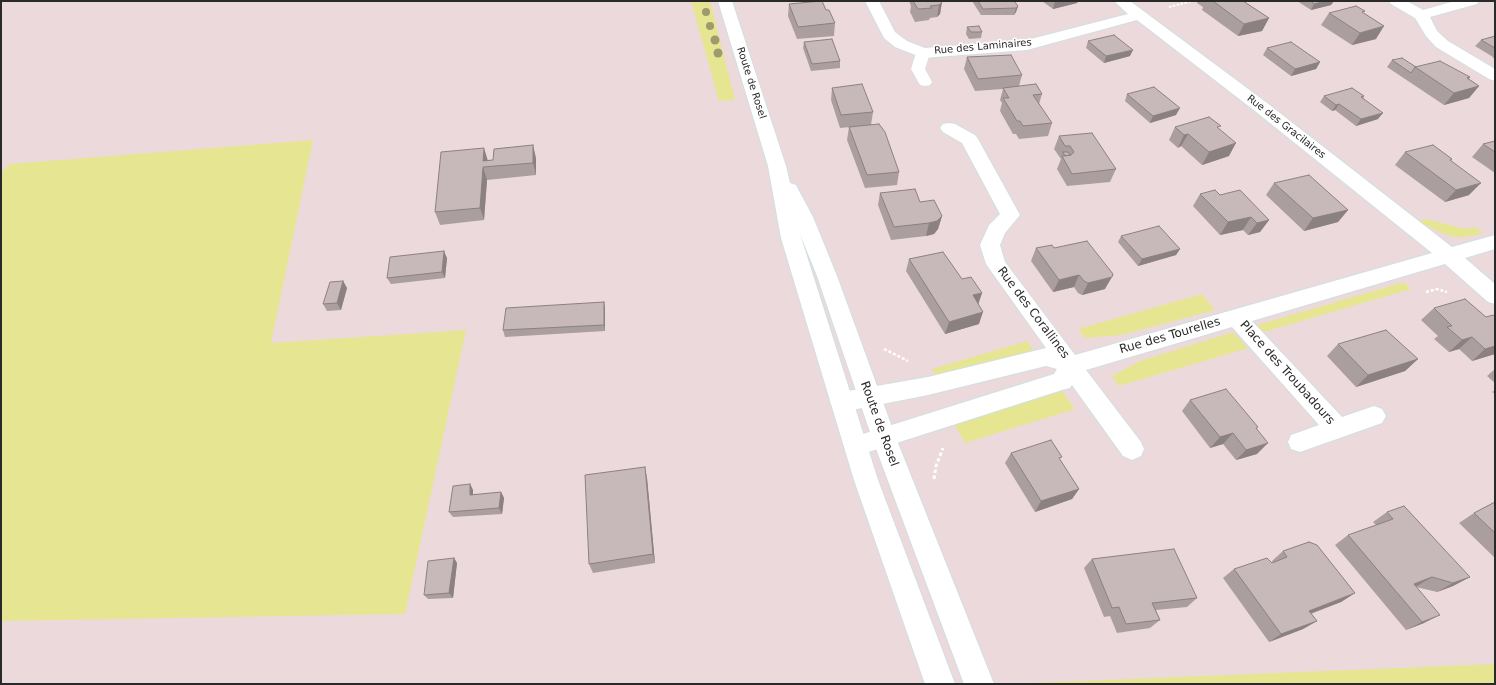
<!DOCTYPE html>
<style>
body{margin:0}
#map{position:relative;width:1496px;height:685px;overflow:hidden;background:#ecd9db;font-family:"DejaVu Sans",sans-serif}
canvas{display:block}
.frame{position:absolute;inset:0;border:2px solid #292929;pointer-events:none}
</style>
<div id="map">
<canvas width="1496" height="685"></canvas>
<div class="frame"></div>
</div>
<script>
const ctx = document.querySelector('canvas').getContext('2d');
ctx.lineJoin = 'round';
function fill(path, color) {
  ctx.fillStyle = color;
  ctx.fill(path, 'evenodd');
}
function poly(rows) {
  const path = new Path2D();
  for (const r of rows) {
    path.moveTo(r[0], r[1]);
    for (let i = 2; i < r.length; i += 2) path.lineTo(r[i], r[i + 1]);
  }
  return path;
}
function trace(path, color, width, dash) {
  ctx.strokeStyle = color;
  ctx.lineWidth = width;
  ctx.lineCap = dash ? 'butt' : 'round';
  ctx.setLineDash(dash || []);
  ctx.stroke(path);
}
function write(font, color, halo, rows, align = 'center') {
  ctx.font = font + ' "DejaVu Sans",sans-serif';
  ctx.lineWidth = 3.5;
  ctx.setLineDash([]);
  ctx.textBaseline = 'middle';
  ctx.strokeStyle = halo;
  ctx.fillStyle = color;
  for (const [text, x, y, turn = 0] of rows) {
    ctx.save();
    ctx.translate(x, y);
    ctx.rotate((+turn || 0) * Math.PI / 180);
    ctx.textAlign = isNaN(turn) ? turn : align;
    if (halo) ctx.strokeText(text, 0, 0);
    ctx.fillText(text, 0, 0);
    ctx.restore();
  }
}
const green = poly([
 [691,1,710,1,735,100,719,101],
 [313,140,271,343,466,330,405,614,1,621,1,173,9,164],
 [1426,219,1466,229,1475,227,1483,233,1467,237,1455,237,1442,233,1418,221],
 [1404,282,1411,289,1264,332,1257,325],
 [1202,294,1215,310,1121,335,1085,338,1078,329],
 [1233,332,1248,348,1119,386,1112,376,1140,361],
 [1027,341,1033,351,938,379,932,369],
 [1062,391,1075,409,965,443,954,424],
 [1495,664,1495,684,1030,683]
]);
const pathFar2 = poly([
 [1169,7,1192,1]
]);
const pathFar1 = poly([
 [1426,292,1437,289,1447,292],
 [884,349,908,361]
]);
const path = poly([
 [934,479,936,466,943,448]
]);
const service = poly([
 [923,49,928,50,930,53,925,69,932,82,930,85,925,86,920,85,911,69,916,53,918,50,923,49]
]);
const minor = poly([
 [865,1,879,1,895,32,907,41,925,48,1027,40,1128,14,1114,1,1130,1,1267,103,1452,247,1495,235,1495,249,1465,258,1495,284,1495,304,1488,302,1445,264,1252,321,1342,417,1374,406,1382,409,1386,416,1382,423,1300,452,1291,449,1288,442,1291,435,1319,425,1232,327,1086,370,1141,442,1144,449,1141,456,1132,460,1123,456,1072,385,1070,388,1062,390,856,456,847,453,844,446,847,439,1054,374,1057,369,1046,366,928,395,842,412,834,409,830,402,834,395,842,392,928,377,1046,348,986,264,980,245,989,225,1000,214,962,143,943,132,940,128,943,124,949,123,955,124,975,135,978,139,1020,215,1005,233,1000,245,1005,262,1075,355,1432,253,1255,111,1137,20,1027,50,923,58,895,47,884,38,865,1],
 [1389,1,1407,1,1423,10,1455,1,1479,1,1477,4,1430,17,1437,31,1448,41,1495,69,1495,81,1489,79,1436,47,1426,36,1415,18,1391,4,1389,1]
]);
const tertiary = poly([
 [718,1,732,1,786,166,790,183,796,185,798,189,813,217,837,276,896,438,994,684,964,684,872,438,817,276,800,234,878,480,955,684,925,684,854,480,781,238,768,166,718,1]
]);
const trees = [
 [706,12,4],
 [710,26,4],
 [715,40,4.5],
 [718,53,4.5]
];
const wall = poly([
 [909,1,942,1,940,14,937,17,930,18,929,20,915,22,910,12,911,6],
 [972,1,1014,1,1018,6,1016,12,1014,15,981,15],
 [1042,1,1078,1,1077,3,1053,9],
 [1198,1,1243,1,1269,18,1262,31,1238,36,1202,10,1203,7,1197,3],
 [1297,1,1334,1,1331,5,1311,10],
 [789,4,826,10,835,23,834,36,797,39,788,16],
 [1329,13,1364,13,1376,39,1352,45,1321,25],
 [967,27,982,32,981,38,969,39,966,34],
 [1495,36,1495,59,1492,57,1493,57,1475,46,1481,40],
 [1088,41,1130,56,1104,63,1086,48],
 [804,42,840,61,840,68,811,71,803,48],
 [1267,48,1320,62,1316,69,1291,76,1263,55],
 [967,57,1022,75,1019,86,1042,94,1039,104,1052,123,1048,136,1019,139,1016,134,1013,134,1000,111,1002,103,1000,100,1003,89,975,91,964,69],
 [1392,60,1416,67,1470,77,1469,79,1479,86,1469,98,1444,105,1387,67],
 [832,88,873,112,871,125,840,128,831,100],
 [1127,94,1176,115,1150,123,1125,101],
 [1324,96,1364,96,1363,99,1378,119,1356,126,1335,110,1332,111,1320,102],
 [849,127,899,172,897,185,865,188,847,140],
 [1175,127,1219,129,1229,156,1202,165,1181,146,1178,148,1169,140],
 [1059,136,1116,169,1110,182,1067,186,1057,169,1061,159,1054,149],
 [1495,141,1495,173,1472,157,1483,144],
 [1405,152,1451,160,1469,195,1445,202,1395,165],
 [536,158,536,175,487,180,484,220,440,225,435,212,488,160],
 [1274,183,1348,210,1338,222,1304,231,1266,195],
 [880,193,920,202,942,216,938,229,934,234,926,236,891,240,878,205],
 [1200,194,1220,195,1269,220,1260,232,1248,235,1243,230,1220,235,1193,206],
 [1121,236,1180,249,1176,255,1138,266,1118,242],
 [1036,248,1054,248,1105,289,1082,295,1078,293,1074,287,1053,292,1031,261],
 [447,258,445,278,391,284,387,278],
 [909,259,962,279,982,293,978,304,979,324,945,334,906,271],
 [343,281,347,288,341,310,327,311,323,304],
 [604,302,605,308,605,331,505,337,503,330],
 [1434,308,1486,317,1495,317,1495,354,1472,361,1459,349,1449,352,1434,339,1438,336,1421,320],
 [1338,344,1418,359,1405,371,1356,387,1327,356],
 [1495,369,1495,383,1487,376],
 [1495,390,1495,394,1492,392],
 [1190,400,1256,429,1257,454,1236,460,1223,444,1210,448,1182,411],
 [1011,453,1060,460,1079,489,1072,499,1035,512,1005,463],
 [647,478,655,563,593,573,589,564],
 [470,484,473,490,473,495,501,492,504,498,502,514,453,517,449,512],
 [1495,502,1495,558,1459,523,1474,513],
 [1387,512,1470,577,1453,586,1437,592,1416,587,1424,623,1406,630,1335,545,1348,535,1376,525,1373,522],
 [1283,551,1355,593,1341,602,1311,614,1317,621,1303,629,1269,642,1223,578,1234,569,1273,563,1272,561],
 [454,558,457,563,453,598,428,599,424,595],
 [1092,559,1197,598,1187,607,1156,610,1160,620,1150,628,1117,633,1110,616,1104,617,1084,568]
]);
const shadedWall = poly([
 [1055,1,1078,1,1077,3,1053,9],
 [1325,1,1334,1,1331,5,1311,10,1314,4],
 [942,2,940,14,937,17,939,5],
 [1018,6,1016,12,1014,15,1016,8],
 [1269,18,1262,31,1238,36,1244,24],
 [1384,26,1376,39,1352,45,1360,33],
 [1133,50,1130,56,1104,63,1106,56],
 [1320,62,1316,69,1291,76,1295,69],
 [1479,86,1469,98,1444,105,1454,93],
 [1339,104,1335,110,1332,111,1336,105],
 [1180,108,1176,115,1150,123,1153,116],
 [1383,113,1378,119,1356,126,1361,119],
 [1188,134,1181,146,1178,148,1184,135],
 [1236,143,1229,156,1202,165,1209,152],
 [533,145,536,158,536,175,533,163],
 [484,148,488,161,483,161],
 [483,167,487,180,484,220,480,208],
 [1481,183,1469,195,1445,202,1456,190],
 [1348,210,1338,222,1304,231,1313,218],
 [942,216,938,229,934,234,926,236,929,223],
 [1251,217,1243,230,1220,235,1228,222],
 [1269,220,1260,232,1248,235,1257,223],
 [1180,249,1176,255,1138,266,1142,259],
 [444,251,447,258,445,278,442,272],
 [1079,275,1074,287,1053,292,1059,280],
 [1112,277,1105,289,1082,295,1088,283],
 [343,281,347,288,341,310,337,303],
 [982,293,978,305,973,295],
 [604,302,605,308,605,331,604,325],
 [983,312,979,324,945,334,949,322],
 [1472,337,1459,349,1449,352,1462,340],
 [1495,346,1495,354,1472,361,1485,349],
 [1418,359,1405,371,1356,387,1368,375],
 [1233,433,1223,444,1210,448,1220,437],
 [1268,443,1257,454,1236,460,1246,450],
 [645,467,647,478,655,563,653,554],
 [470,484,473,490,473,500,470,495],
 [1079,489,1072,499,1035,512,1041,501],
 [501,492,504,498,502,514,499,508],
 [454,558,457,563,453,598,449,593],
 [1432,577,1417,586,1399,593,1414,584],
 [1470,577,1453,586,1437,592,1453,583],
 [1355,593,1341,602,1295,619,1309,611],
 [1440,615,1424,623,1406,630,1422,622],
 [1317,621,1303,629,1269,642,1281,634]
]);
const building = poly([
 [822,1,826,10,829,10,835,23,798,27,789,4,822,1],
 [913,1,942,1,942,2,939,5,930,6,932,8,918,9,913,1],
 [978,1,1014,1,1018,6,1016,8,983,9,978,1],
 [1213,1,1243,1,1269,18,1244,24,1213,1],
 [1311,1,1325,1,1314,4,1311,1],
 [1356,6,1365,11,1362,12,1384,26,1360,33,1329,13,1356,6],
 [979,26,982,32,971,32,967,27,979,26],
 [1114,35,1133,50,1106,56,1088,41,1114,35],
 [1495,36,1495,48,1481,40,1495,36],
 [832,39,840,61,812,64,804,42,832,39],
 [1291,42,1320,62,1295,69,1267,48,1291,42],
 [1011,55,1022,75,978,79,967,57,1011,55],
 [1402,58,1416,67,1415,67,1411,73,1392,60,1402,58],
 [1440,61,1470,77,1467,78,1479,86,1454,93,1415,67,1440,61],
 [862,84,873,112,841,115,832,88,862,84],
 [1036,84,1042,94,1033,95,1052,123,1023,126,1020,121,1017,121,1003,98,1009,98,1003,88,1036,84],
 [1154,87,1180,108,1153,116,1127,94,1154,87],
 [1352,88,1364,96,1361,97,1383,113,1361,119,1339,104,1336,105,1324,96,1352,88],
 [1209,117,1221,126,1217,127,1236,143,1209,152,1188,134,1184,135,1175,127,1209,117],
 [879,124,885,132,899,172,867,175,849,127,879,124],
 [1092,133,1116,169,1072,174,1062,156,1071,155,1074,152,1070,146,1065,146,1059,136,1092,133],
 [1495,141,1495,152,1483,144,1495,141],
 [533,145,533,163,483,167,480,208,435,212,441,152,484,148,483,161,493,160,494,149,533,145],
 [1433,145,1452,159,1450,160,1481,183,1456,190,1405,152,1433,145],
 [1063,152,1068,152,1070,155,1065,156,1063,152],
 [1309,175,1348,210,1313,218,1274,183,1309,175],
 [915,189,920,202,934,200,942,216,937,221,929,223,894,227,880,193,915,189],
 [1215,190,1220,195,1240,190,1269,220,1257,223,1251,217,1228,222,1200,194,1215,190],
 [1159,226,1180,249,1142,259,1121,236,1159,226],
 [1087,241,1113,274,1112,277,1088,283,1084,281,1079,275,1059,280,1036,248,1052,245,1054,248,1087,241],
 [444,251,442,272,387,278,390,257,444,251],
 [943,252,962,279,971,277,982,293,973,295,983,312,949,322,909,259,943,252],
 [343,281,337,303,323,304,330,282,343,281],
 [1465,299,1486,317,1493,315,1495,317,1495,346,1485,349,1472,337,1462,340,1447,327,1452,326,1434,308,1465,299],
 [604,302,604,325,503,330,506,308,604,302],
 [1386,330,1418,359,1368,375,1338,344,1386,330],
 [1226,389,1258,427,1256,428,1268,443,1246,450,1233,433,1220,437,1190,400,1226,389],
 [1051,440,1062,457,1059,458,1079,489,1041,501,1011,453,1051,440],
 [645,467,653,554,589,564,585,475,645,467],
 [470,484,470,495,501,492,499,508,449,512,453,486,470,484],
 [1495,502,1495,533,1474,513,1495,502],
 [1404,506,1470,577,1453,583,1432,577,1414,584,1440,615,1422,622,1348,535,1393,519,1387,512,1404,506],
 [1309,542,1317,545,1355,593,1309,611,1317,621,1281,634,1234,569,1267,558,1272,563,1287,557,1283,551,1309,542],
 [1174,549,1197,598,1152,603,1160,620,1126,624,1119,607,1112,608,1092,559,1174,549],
 [454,558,449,593,424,595,428,561,454,558]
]);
const farStreetnames = [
 ["Rue des Laminaires",983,47,-5],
 ["Route de Rosel",751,83,72],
 ["Rue des Gracilaires",1286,127,38]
];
const streetNames = [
 ["Rue des Corallines",1033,313,53],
 ["Rue des Tourelles",1170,336,-16],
 ["Place des Troubadours",1287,373,48],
 ["Route de Rosel",879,424,70]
];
fill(green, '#e6e692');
trace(service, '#cfe0e3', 1);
trace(minor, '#cfe0e3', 2);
trace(tertiary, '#cfe0e3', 2);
trace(pathFar2, '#fff', 2, [2.5, 1.5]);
trace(pathFar1, '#fff', 2.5, [3, 2]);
trace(path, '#fff', 3, [3.5, 2.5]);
fill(service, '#fff');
fill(minor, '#fff');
fill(tertiary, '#fff');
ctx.fillStyle = '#9d9b6e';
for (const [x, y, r] of trees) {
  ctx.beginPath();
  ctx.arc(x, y, r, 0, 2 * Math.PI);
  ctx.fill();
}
fill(wall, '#ab9e9f');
fill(shadedWall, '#8b8182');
fill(building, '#c7b8b9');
trace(building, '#8b8182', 1);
write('10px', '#292929', '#fff', farStreetnames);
write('12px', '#292929', '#fff', streetNames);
</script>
